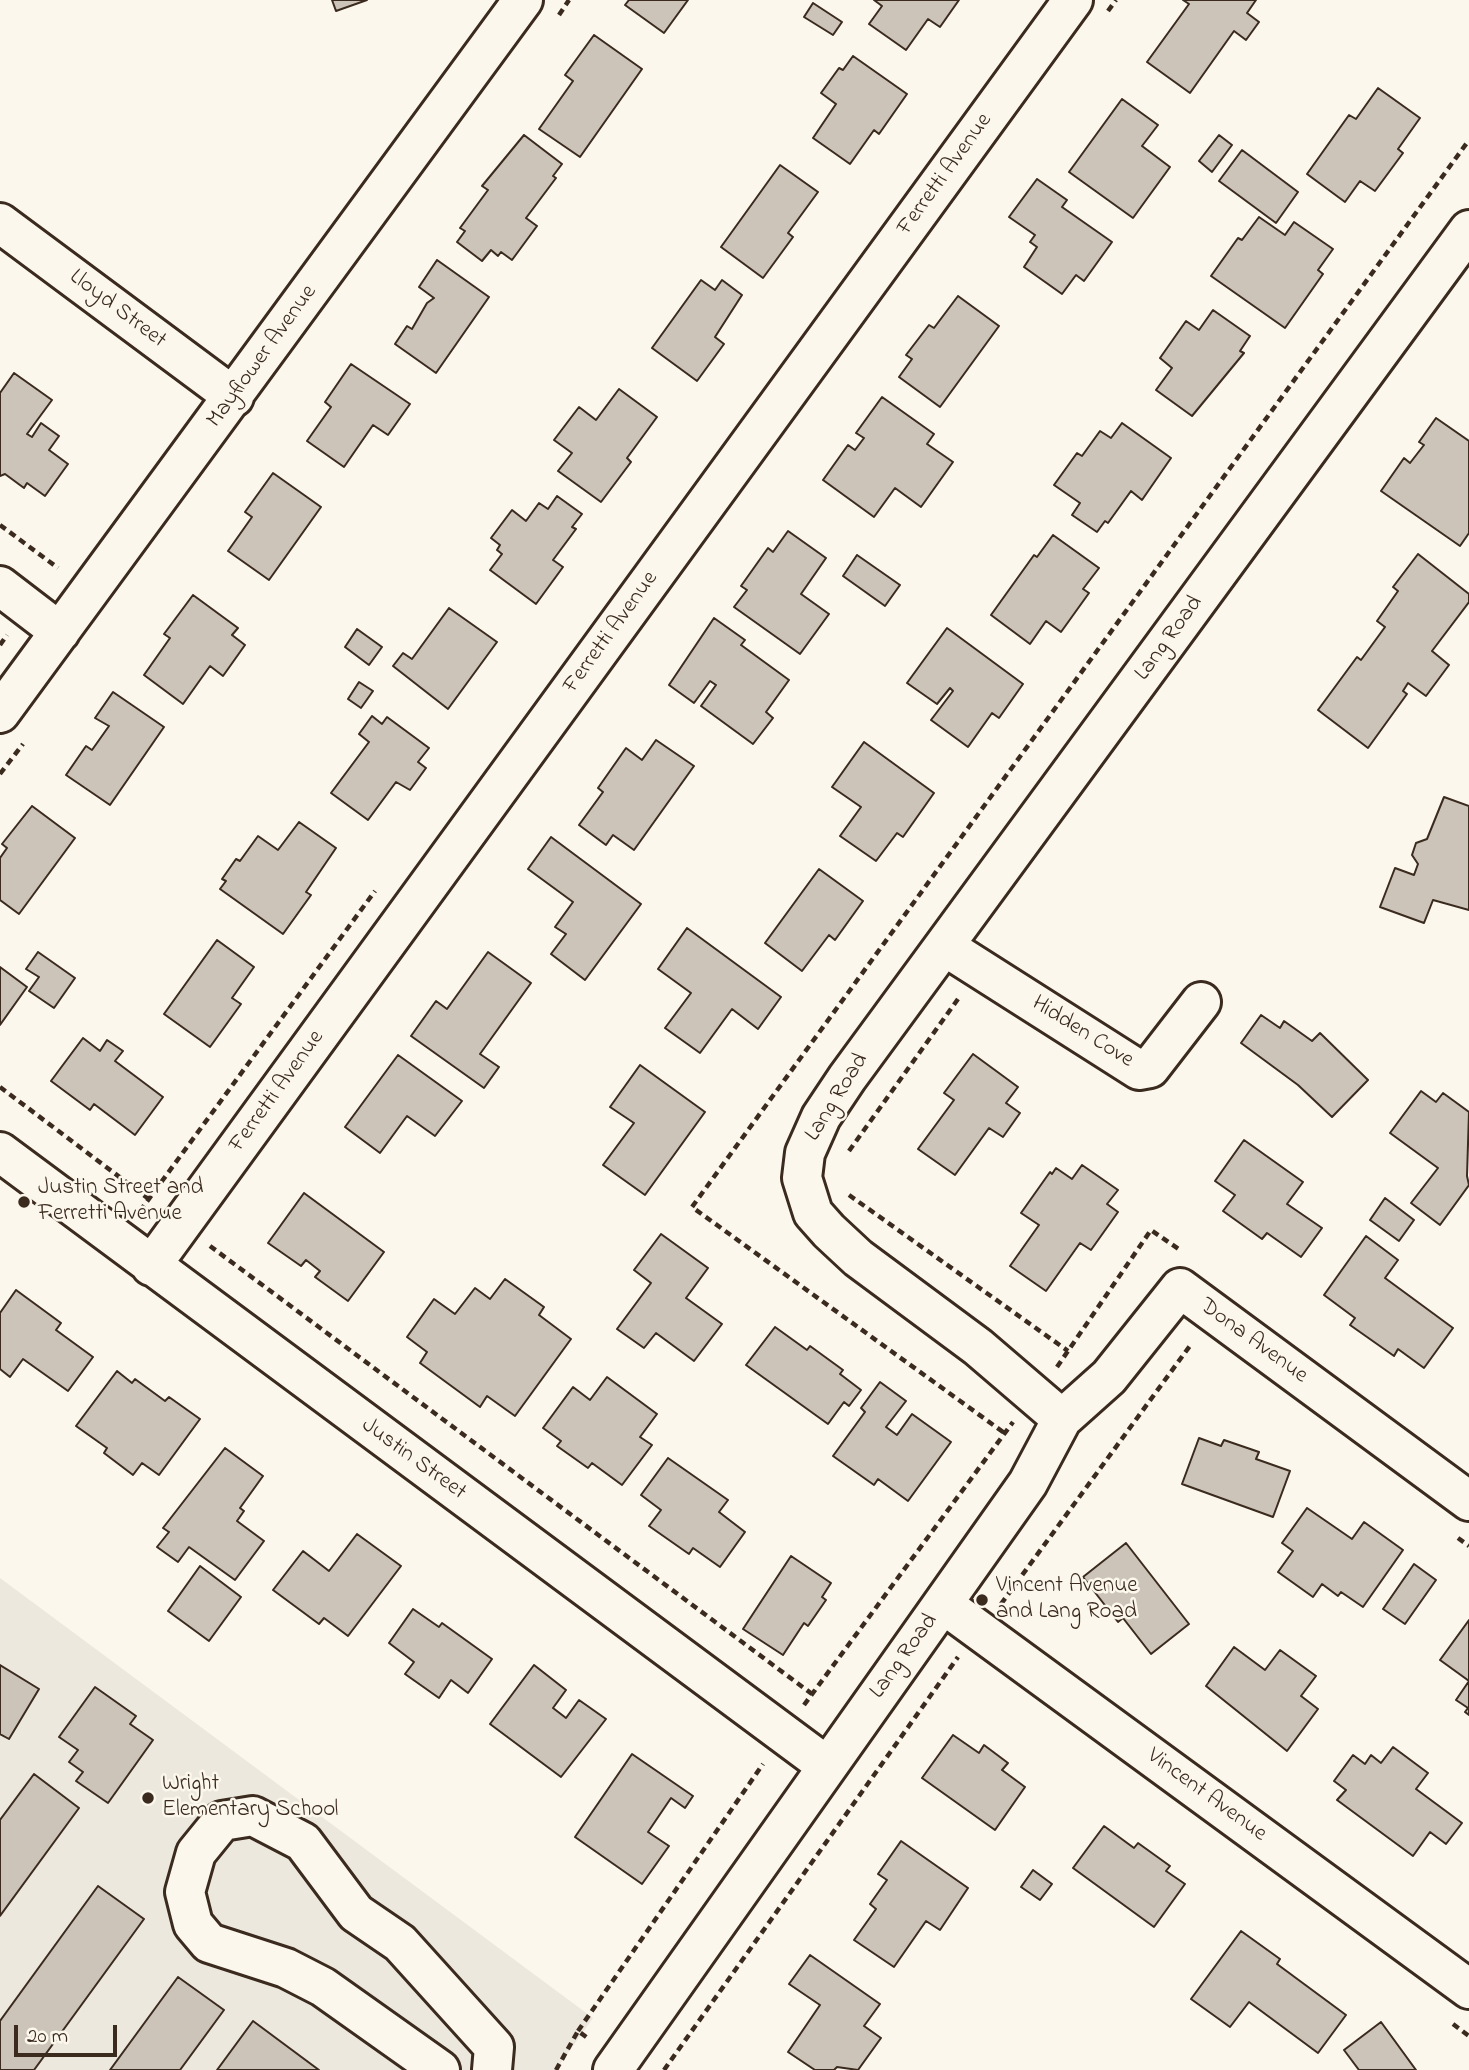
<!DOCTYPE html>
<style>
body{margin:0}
#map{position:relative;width:1469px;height:2070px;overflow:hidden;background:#fbf7ec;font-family:"Indie Flower",sans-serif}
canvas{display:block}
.scale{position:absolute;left:14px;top:2025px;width:103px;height:32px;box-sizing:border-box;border:4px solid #3b2a1e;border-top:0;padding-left:9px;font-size:21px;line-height:24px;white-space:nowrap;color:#3b2a1e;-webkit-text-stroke:5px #fbf7ec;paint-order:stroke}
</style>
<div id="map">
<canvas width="1469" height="2070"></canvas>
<div class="scale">20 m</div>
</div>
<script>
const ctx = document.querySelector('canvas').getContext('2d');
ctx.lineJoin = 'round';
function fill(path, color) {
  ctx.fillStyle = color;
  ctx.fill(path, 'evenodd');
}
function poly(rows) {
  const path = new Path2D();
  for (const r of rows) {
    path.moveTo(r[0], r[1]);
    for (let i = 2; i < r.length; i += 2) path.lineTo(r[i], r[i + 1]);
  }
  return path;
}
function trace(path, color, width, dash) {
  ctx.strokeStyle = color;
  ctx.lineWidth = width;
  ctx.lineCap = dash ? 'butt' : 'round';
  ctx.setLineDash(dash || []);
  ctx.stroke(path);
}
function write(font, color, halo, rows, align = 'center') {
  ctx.font = font + ' "Indie Flower",sans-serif';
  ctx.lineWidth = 5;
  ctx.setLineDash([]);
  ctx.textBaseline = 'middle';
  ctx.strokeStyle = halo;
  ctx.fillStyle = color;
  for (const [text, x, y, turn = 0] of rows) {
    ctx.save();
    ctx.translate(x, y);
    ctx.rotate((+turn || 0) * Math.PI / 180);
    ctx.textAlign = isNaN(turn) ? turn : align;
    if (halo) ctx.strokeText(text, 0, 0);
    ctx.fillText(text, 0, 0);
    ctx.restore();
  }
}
const built = poly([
 [0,1578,593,2018,556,2070,0,2070]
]);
const building = poly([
 [332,0,367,0,336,11,332,0],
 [629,0,688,0,664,33,625,5,629,0],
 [874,0,959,0,940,27,928,19,906,50,869,24,882,6,874,0],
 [1183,0,1256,0,1247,13,1259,22,1246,40,1234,31,1190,93,1147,62,1189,4,1183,0],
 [813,3,842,22,833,35,804,17,813,3],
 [594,35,642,69,580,157,539,129,573,81,565,75,594,35],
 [853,56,907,94,879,134,874,130,850,164,813,138,836,104,821,93,839,68,843,70,853,56],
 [1378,88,1420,118,1398,149,1403,153,1375,191,1360,181,1345,202,1307,174,1349,115,1356,119,1378,88],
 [1122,99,1158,125,1142,146,1170,167,1133,218,1069,172,1122,99],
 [524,135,562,164,553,176,556,178,526,218,537,226,512,260,501,252,498,256,491,250,482,261,457,242,465,231,460,228,488,190,482,186,524,135],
 [1219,135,1232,145,1212,172,1199,161,1219,135],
 [1242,150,1298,192,1276,223,1219,181,1242,150],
 [780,165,818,192,788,233,793,237,763,278,721,247,780,165],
 [1037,179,1067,200,1062,207,1112,242,1084,281,1076,275,1062,294,1024,267,1037,247,1030,242,1035,235,1009,217,1037,179],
 [1259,217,1285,235,1294,222,1333,249,1318,270,1323,274,1285,328,1211,276,1238,238,1242,240,1259,217],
 [437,260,489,297,436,373,395,344,407,326,412,329,427,303,434,298,419,287,437,260],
 [701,280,715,290,722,280,742,295,715,337,724,344,697,381,652,348,701,280],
 [958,296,999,326,940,407,899,377,912,359,906,355,929,325,934,328,958,296],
 [1213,310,1250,336,1240,351,1244,353,1192,416,1156,390,1172,368,1160,358,1186,321,1199,330,1213,310],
 [351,364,410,404,388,435,373,425,344,467,307,441,331,407,325,402,351,364],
 [14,373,52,400,27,434,32,437,41,423,59,436,49,450,68,464,45,496,27,483,24,488,5,474,0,476,0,393,14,373],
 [619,389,657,417,627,458,631,462,601,502,558,471,572,453,554,440,579,407,596,420,619,389],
 [882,397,934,434,927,444,953,462,921,507,895,488,874,517,823,480,848,445,855,450,864,438,856,433,882,397],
 [1436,418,1469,441,1469,533,1460,546,1381,491,1404,458,1410,463,1424,445,1419,442,1436,418],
 [1122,423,1171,458,1142,500,1131,491,1108,523,1105,521,1097,532,1072,515,1080,503,1054,485,1077,453,1082,456,1100,431,1111,438,1122,423],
 [273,473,321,507,269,580,228,551,252,517,245,512,273,473],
 [557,496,582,514,572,527,576,529,553,560,563,567,536,604,490,570,502,554,497,550,500,545,491,538,512,510,526,521,539,503,548,509,557,496],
 [788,531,826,558,801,594,829,614,800,654,734,607,747,590,741,586,768,548,773,552,788,531],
 [1053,535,1099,568,1083,589,1089,593,1061,632,1046,621,1030,644,991,615,1034,555,1037,557,1053,535],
 [1418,554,1469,594,1469,602,1432,651,1449,665,1426,696,1408,683,1403,691,1407,694,1368,748,1318,710,1357,657,1361,660,1385,627,1377,621,1398,591,1393,587,1418,554],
 [857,555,900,585,885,606,843,576,857,555],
 [193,595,238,628,232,635,245,645,223,676,210,666,183,704,144,675,170,638,164,634,193,595],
 [449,608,497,642,448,709,393,666,403,653,412,659,449,608],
 [714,618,745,640,741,645,789,680,766,712,773,718,753,744,701,706,716,685,710,681,694,703,669,685,714,618],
 [947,628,1023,684,999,718,992,713,968,747,931,720,953,691,950,688,937,704,907,683,947,628],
 [357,629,382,647,369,665,345,647,357,629],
 [359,682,373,691,361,708,348,699,359,682],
 [113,692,164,727,110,805,66,775,86,746,92,750,109,726,95,718,113,692],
 [372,716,382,724,387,717,429,748,418,762,426,768,410,790,396,782,368,820,331,793,369,742,359,734,372,716],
 [656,740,694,766,634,850,613,835,606,845,579,825,603,792,598,788,626,748,642,760,656,740],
 [864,742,934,793,903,837,897,833,876,861,840,836,861,807,832,787,864,742],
 [1444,797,1469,806,1469,910,1433,900,1424,923,1380,907,1395,868,1414,875,1418,864,1412,855,1416,843,1427,839,1444,797],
 [32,806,75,838,19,914,0,900,0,858,7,848,2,844,32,806],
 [299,822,336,848,306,892,311,895,283,934,220,889,226,881,222,879,236,859,240,861,258,836,278,850,299,822],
 [551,837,641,904,585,980,551,954,566,934,555,927,573,902,528,869,551,837],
 [819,869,863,901,835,940,829,935,802,971,765,943,819,869],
 [687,928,781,997,758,1029,732,1009,700,1053,665,1028,691,993,658,969,687,928],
 [217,940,254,967,232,998,241,1004,210,1047,164,1014,217,940],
 [38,952,75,978,54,1008,29,991,39,977,26,969,38,952],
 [488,952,531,983,480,1054,499,1067,484,1088,411,1036,436,1001,447,1009,488,952],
 [0,967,27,987,0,1025,0,967],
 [1261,1015,1280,1028,1284,1021,1312,1041,1320,1033,1368,1080,1332,1117,1298,1085,1241,1043,1261,1015],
 [83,1038,100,1051,107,1040,123,1051,115,1061,163,1097,135,1135,94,1104,90,1110,51,1081,83,1038],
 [973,1054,1018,1087,1006,1103,1020,1113,1003,1137,989,1128,955,1175,918,1149,954,1100,944,1093,973,1054],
 [398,1055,462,1101,435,1136,407,1116,380,1153,345,1127,398,1055],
 [640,1065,705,1112,645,1195,603,1165,634,1123,610,1107,640,1065],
 [1421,1091,1436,1102,1443,1093,1469,1112,1467,1176,1469,1185,1440,1225,1411,1203,1438,1168,1390,1133,1421,1091],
 [1244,1140,1303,1182,1287,1204,1322,1228,1301,1257,1267,1233,1262,1239,1223,1211,1235,1195,1215,1181,1244,1140],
 [1082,1165,1118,1190,1107,1204,1118,1212,1091,1250,1080,1243,1046,1291,1010,1266,1039,1225,1021,1213,1050,1172,1052,1174,1056,1168,1072,1179,1082,1165],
 [304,1193,384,1252,348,1301,315,1277,320,1271,306,1260,301,1266,268,1243,304,1193],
 [1385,1198,1414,1220,1399,1241,1370,1220,1385,1198],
 [661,1234,708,1268,686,1298,722,1324,694,1361,656,1333,644,1348,617,1329,651,1283,634,1270,661,1234],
 [1366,1236,1398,1260,1385,1278,1453,1328,1424,1368,1398,1349,1394,1356,1350,1325,1355,1318,1324,1295,1366,1236],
 [505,1279,544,1307,539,1315,571,1339,515,1416,487,1396,480,1407,420,1363,427,1352,407,1337,434,1299,455,1314,475,1288,490,1299,505,1279],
 [16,1290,61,1323,56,1330,93,1357,68,1391,23,1359,10,1377,0,1369,0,1313,16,1290],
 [775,1327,807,1350,810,1346,843,1370,840,1374,861,1390,849,1406,844,1402,828,1424,746,1365,775,1327],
 [117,1371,132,1383,135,1379,165,1401,169,1397,200,1419,159,1475,142,1463,133,1475,104,1453,107,1448,76,1426,117,1371],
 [607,1377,657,1414,640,1437,652,1445,622,1485,592,1463,588,1468,557,1446,561,1441,543,1428,573,1387,590,1400,607,1377],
 [880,1382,906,1401,886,1427,897,1435,912,1414,951,1442,908,1501,878,1479,874,1485,833,1456,865,1412,861,1408,880,1382],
 [1199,1438,1221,1446,1224,1440,1259,1452,1256,1459,1290,1471,1273,1517,1182,1484,1199,1438],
 [225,1448,263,1476,240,1508,244,1511,237,1521,264,1541,235,1580,189,1547,178,1562,157,1547,169,1532,163,1528,225,1448],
 [668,1458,728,1500,719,1512,745,1532,720,1567,693,1548,689,1554,649,1526,661,1510,641,1495,668,1458],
 [1307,1508,1352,1539,1364,1522,1403,1550,1363,1607,1341,1592,1338,1596,1322,1584,1313,1597,1278,1572,1293,1551,1282,1543,1307,1508],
 [357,1534,401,1566,348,1636,324,1618,319,1624,273,1590,303,1551,329,1571,357,1534],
 [1126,1543,1189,1624,1151,1654,1123,1618,1118,1622,1083,1577,1126,1543],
 [791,1556,831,1583,822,1597,826,1600,808,1626,804,1623,783,1655,743,1629,791,1556],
 [1414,1564,1436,1580,1405,1624,1383,1609,1414,1564],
 [200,1566,241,1597,209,1641,168,1611,200,1566],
 [413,1609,439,1627,442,1623,492,1659,468,1693,451,1680,439,1698,405,1674,414,1662,389,1643,413,1609],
 [1469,1620,1469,1681,1440,1660,1469,1620],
 [1234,1647,1265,1670,1280,1650,1316,1676,1301,1696,1318,1709,1287,1751,1206,1686,1234,1647],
 [0,1665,39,1689,9,1739,0,1734,0,1665],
 [534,1665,566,1690,553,1708,566,1718,579,1700,606,1719,561,1777,490,1724,534,1665],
 [1469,1681,1469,1715,1465,1712,1468,1708,1456,1700,1469,1681],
 [95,1687,136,1716,130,1724,153,1740,108,1803,76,1781,83,1772,69,1762,78,1750,59,1737,95,1687],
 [953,1735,979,1753,984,1745,1008,1763,1002,1770,1025,1787,995,1830,922,1778,953,1735],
 [1393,1747,1428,1773,1416,1789,1462,1823,1446,1844,1430,1832,1413,1856,1337,1800,1346,1790,1334,1781,1353,1755,1365,1764,1371,1755,1381,1763,1393,1747],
 [632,1754,693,1796,685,1808,671,1798,648,1832,669,1846,642,1884,575,1837,632,1754],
 [34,1774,79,1808,0,1916,0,1820,34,1774],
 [1104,1826,1134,1848,1138,1843,1170,1866,1166,1871,1185,1884,1154,1927,1073,1868,1104,1826],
 [901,1841,968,1888,940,1930,926,1921,894,1967,854,1940,876,1909,870,1904,887,1880,878,1874,901,1841],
 [1033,1870,1052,1884,1040,1900,1021,1887,1033,1870],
 [98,1886,144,1919,34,2070,0,2070,0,2021,98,1886],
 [1241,1931,1280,1959,1277,1964,1346,2015,1318,2053,1249,2002,1230,2027,1191,1999,1241,1931],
 [810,1955,880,2004,864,2026,881,2038,858,2070,837,2067,834,2070,815,2070,788,2052,820,2005,789,1984,810,1955],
 [178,1977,224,2010,180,2070,110,2070,178,1977],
 [253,2021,319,2070,217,2070,253,2021],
 [1381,2022,1416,2070,1359,2070,1344,2050,1381,2022]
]);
const path = poly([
 [1108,11,1116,0],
 [559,15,569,0],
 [0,525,58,568],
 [0,645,7,635],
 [0,774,23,744],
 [0,1087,150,1200],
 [849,1151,958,999],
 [849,1195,1068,1351],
 [140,1211,375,891],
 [210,1246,812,1694],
 [1057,1367,1151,1230,1180,1250],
 [1003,1432,692,1207,1469,140],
 [1458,1538,1469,1546],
 [1001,1604,1192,1343],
 [804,1705,1013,1422],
 [1453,2024,1469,2036],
 [578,2031,763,1764],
 [556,2070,578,2031,589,2039],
 [664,2070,958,1657]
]);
const minor = poly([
 [0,223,234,397],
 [0,586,60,632],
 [0,713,523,0],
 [944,946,1139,1070,1150,1068,1201,1002],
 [0,1152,827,1766],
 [151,1266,1073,0],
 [1062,1419,978,1347,858,1258,829,1231,813,1213,802,1178,805,1153,821,1117,847,1078,1469,230],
 [943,1604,1469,1989],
 [440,2070,323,1987,286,1968,209,1943,193,1924,185,1892,196,1853,222,1821,253,1816,303,1842,356,1913,400,1943,494,2047,492,2070],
 [613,2070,1028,1483,1062,1419,1109,1377,1180,1288,1469,1501]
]);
const markers = [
 [24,1202,7,"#3b2a1e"],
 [982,1600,7,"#3b2a1e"],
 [148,1798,7,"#3b2a1e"]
];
const streetNames = [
 ["Ferretti Avenue",946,175,-54],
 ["Lloyd Street",117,310,37],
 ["Mayflower Avenue",263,357,-54],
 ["Ferretti Avenue",612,633,-54],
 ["Lang Road",1170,639,-54],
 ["Hidden Cove",1082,1033,32],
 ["Ferretti Avenue",278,1092,-54],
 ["Lang Road",838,1098,-58],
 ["Dona Avenue",1253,1342,36],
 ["Justin Street",413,1460,36],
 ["Lang Road",905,1657,-54],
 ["Vincent Avenue",1206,1796,36]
];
const poiNames = [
 ["Justin Street and",38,1189],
 ["Ferretti Avenue",38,1215],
 ["Vincent Avenue",996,1587],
 ["and Lang Road",996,1613],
 ["Wright",162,1785],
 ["Elementary School",162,1811]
];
fill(built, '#ede8dd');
fill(building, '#ccc4b9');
trace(building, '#3b2a1e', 2);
trace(minor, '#3b2a1e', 44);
trace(path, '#3b2a1e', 4.5, [7, 5]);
trace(minor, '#fbf7ec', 38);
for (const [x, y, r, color] of markers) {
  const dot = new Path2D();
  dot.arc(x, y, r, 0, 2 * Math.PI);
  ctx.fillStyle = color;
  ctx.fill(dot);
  trace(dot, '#fbf7ec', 2.5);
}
write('23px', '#3b2a1e', '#fbf7ec', streetNames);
write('23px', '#3b2a1e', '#fbf7ec', poiNames, 'left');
</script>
